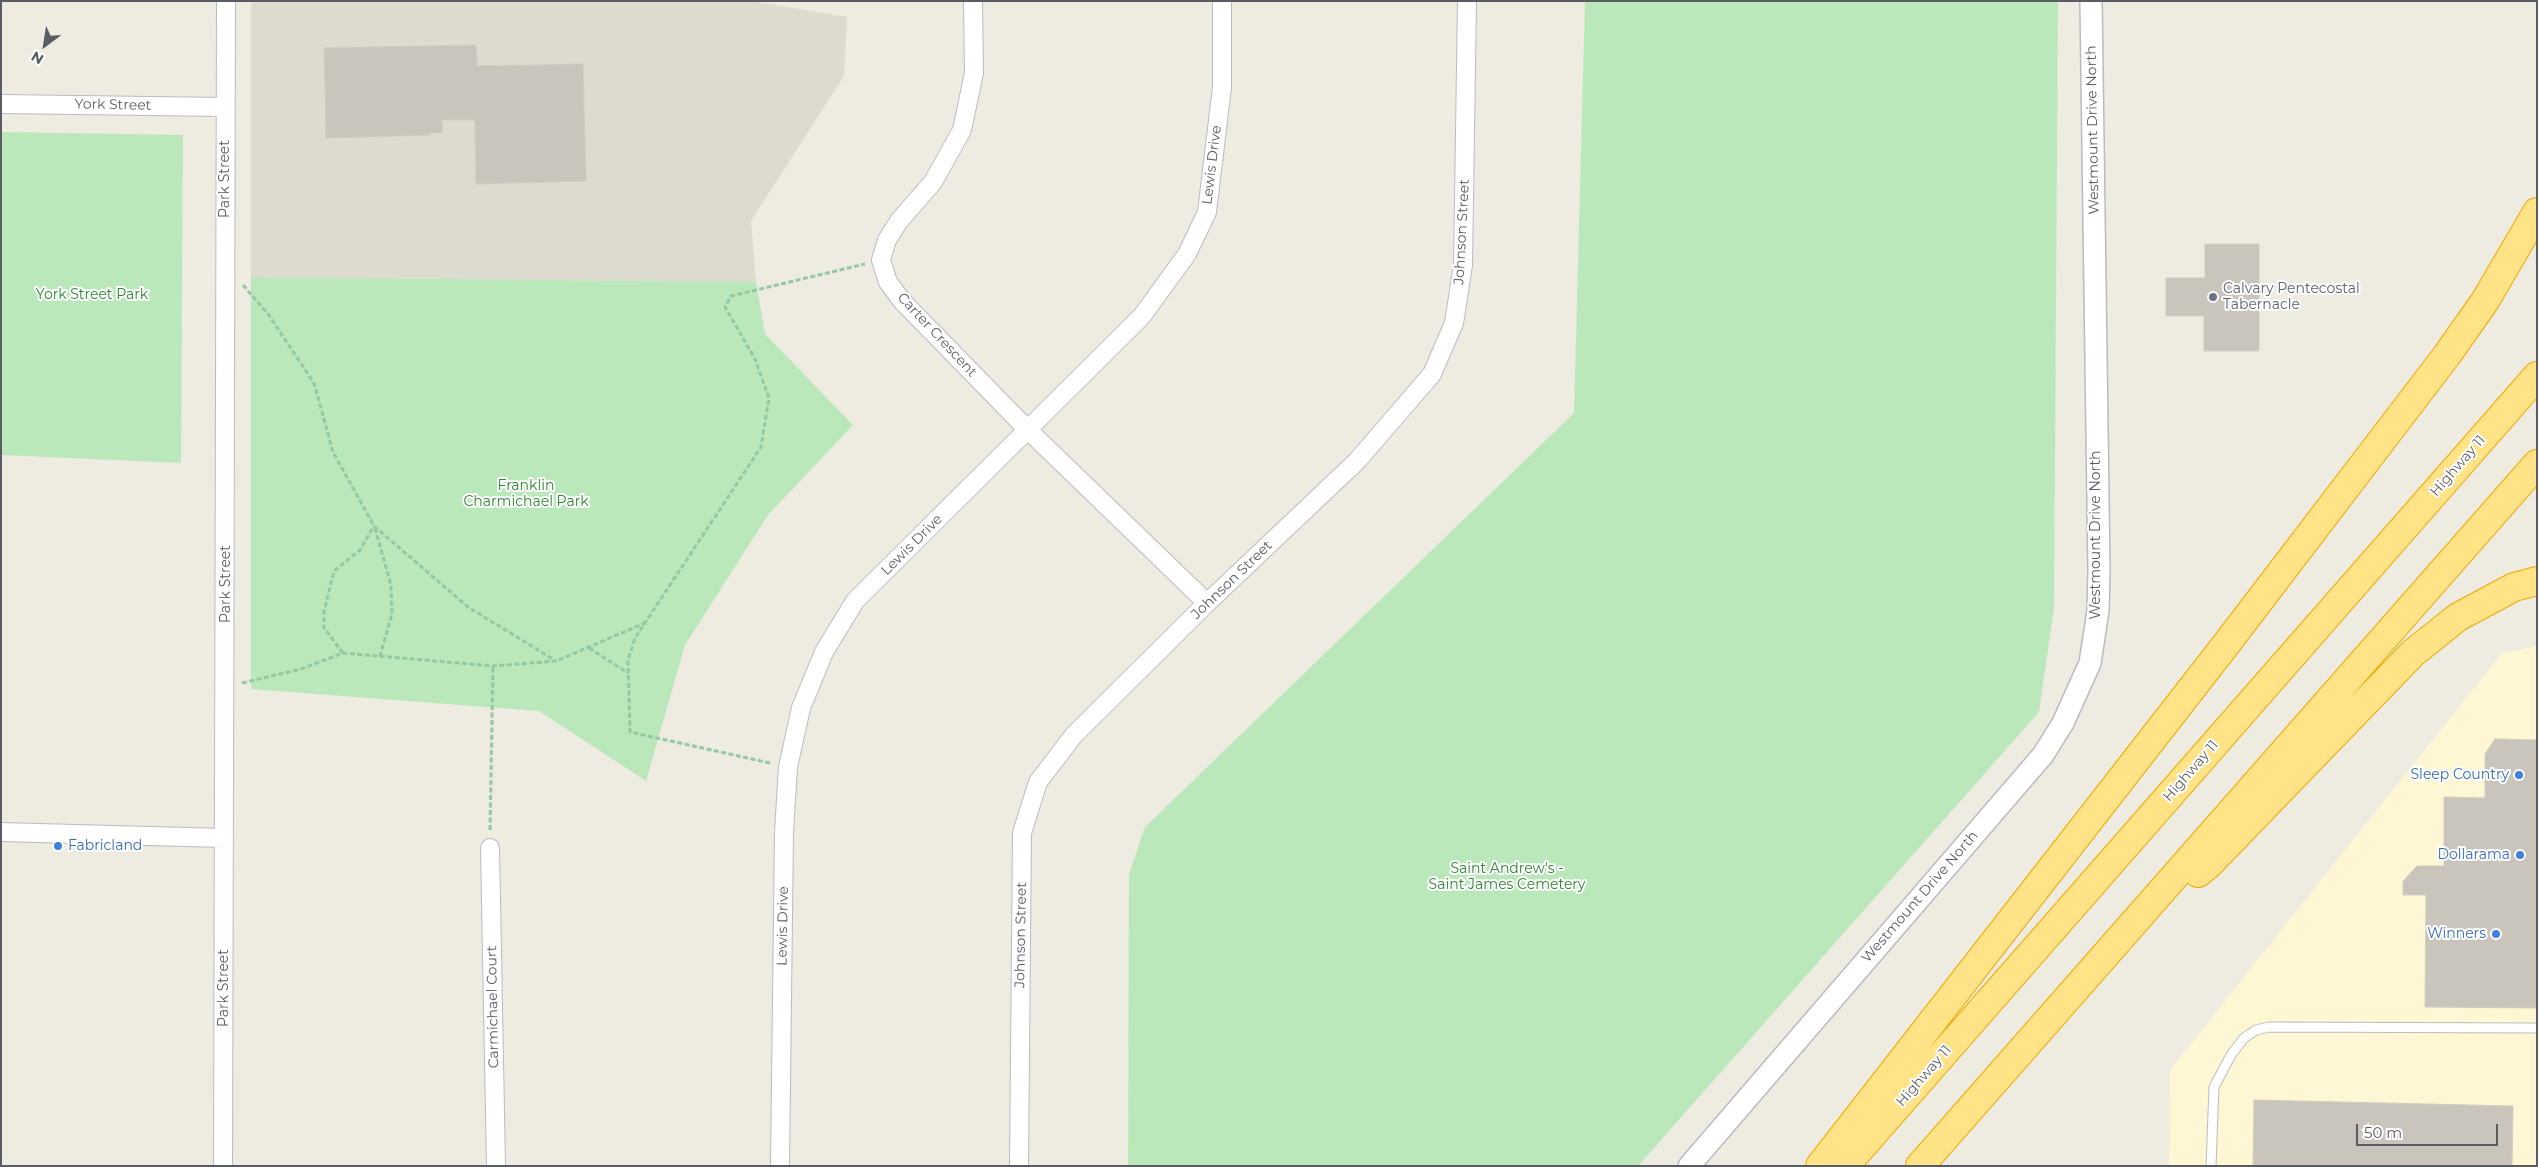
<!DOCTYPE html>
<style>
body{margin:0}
#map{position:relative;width:2538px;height:1167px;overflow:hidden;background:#eeebe0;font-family:Montserrat,sans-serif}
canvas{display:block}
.frame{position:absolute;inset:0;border:2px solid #595d63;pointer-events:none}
.north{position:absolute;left:20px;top:20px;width:50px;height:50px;-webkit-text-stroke:4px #fff;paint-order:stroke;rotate:211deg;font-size:14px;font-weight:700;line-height:20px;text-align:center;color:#595d63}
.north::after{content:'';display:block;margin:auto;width:18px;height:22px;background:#595d63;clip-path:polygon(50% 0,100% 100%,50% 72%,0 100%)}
.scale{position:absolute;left:2356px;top:1124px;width:142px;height:22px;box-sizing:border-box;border:2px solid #595d63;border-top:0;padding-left:6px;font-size:15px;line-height:18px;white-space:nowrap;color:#595d63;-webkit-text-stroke:4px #fff;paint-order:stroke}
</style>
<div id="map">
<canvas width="2538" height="1167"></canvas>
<div class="frame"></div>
<div class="north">N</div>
<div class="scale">50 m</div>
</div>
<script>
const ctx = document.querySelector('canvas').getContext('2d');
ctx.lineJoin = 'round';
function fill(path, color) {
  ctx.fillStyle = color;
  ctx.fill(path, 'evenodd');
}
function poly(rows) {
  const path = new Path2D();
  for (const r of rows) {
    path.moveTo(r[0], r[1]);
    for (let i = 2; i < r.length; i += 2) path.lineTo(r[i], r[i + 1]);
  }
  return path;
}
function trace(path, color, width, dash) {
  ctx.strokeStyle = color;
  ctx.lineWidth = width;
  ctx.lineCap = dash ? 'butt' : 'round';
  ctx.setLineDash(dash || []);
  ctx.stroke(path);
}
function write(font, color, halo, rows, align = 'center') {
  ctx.font = font + ' Montserrat,sans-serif';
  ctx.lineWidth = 4;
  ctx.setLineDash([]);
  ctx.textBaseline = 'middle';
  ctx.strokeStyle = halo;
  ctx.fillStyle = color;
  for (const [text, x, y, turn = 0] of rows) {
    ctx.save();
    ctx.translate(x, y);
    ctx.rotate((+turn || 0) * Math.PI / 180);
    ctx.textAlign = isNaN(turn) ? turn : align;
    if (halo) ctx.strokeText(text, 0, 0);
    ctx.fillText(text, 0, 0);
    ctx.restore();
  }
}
const commercial = poly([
 [2537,646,2537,1166,2169,1166,2170,1070,2502,653]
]);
const education = poly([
 [251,1,751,1,847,17,844,76,751,221,756,282,251,277]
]);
const green = poly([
 [1585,1,2058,1,2054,608,2039,712,1638,1166,1128,1166,1129,875,1145,827,1574,413],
 [1,132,183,135,181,463,1,455],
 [251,277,756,282,765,334,853,425,768,515,685,645,646,781,539,711,251,689]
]);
const building = poly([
 [476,45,477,66,583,64,586,181,476,184,475,120,442,120,442,133,430,133,430,135,326,138,324,48,476,45],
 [2205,244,2259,244,2259,351,2204,351,2204,316,2166,316,2166,278,2205,278,2205,244],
 [2495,739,2537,740,2537,1008,2425,1007,2426,895,2403,895,2403,881,2417,866,2444,866,2444,797,2485,798,2485,754,2495,739],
 [2254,1100,2513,1106,2512,1166,2253,1166,2254,1100]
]);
const path = poly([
 [243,285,268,314,314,383,333,452,374,526,468,607,556,661],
 [375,528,391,585,392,614,380,656],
 [589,648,628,673],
 [343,653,324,628,324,612,334,571,360,550,374,526],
 [242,683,301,669,343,653,493,666,556,661,645,623],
 [770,763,630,732,628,660,635,638,761,447,769,398,755,359,725,307,731,296,865,264],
 [490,830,493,666]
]);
const service = poly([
 [2211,1166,2214,1087,2231,1055,2244,1038,2256,1030,2269,1027,2537,1028]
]);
const minor = poly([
 [973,1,974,73,962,130,933,182,899,221,887,240,881,260,888,282,902,301,1027,429,1207,603],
 [1,104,225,107],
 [1,832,224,838],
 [490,848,496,1166],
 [223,1166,226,1],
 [780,1166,784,832,788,767,801,708,824,652,855,601,1142,316,1187,254,1207,212,1222,87,1222,1],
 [1019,1166,1022,833,1038,782,1074,735,1207,603,1357,461,1432,374,1454,323,1463,265,1467,1]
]);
const tertiary = poly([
 [1689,1166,2043,755,2063,723,2090,663,2098,611,2099,571,2091,1]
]);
const motorway = poly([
 [2198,873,2208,865,2413,653,2458,617,2514,587,2537,581],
 [1820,1166,2224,647,2447,355,2485,301,2537,212],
 [1845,1166,2537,376],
 [1920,1166,2537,464]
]);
const markers = [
 [2213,297,5,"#6b7280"],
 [2519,775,5,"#3f7fe0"],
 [58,846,5,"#3f7fe0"],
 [2520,855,5,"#3f7fe0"],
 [2496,934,5,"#3f7fe0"]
];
const streetNames = [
 ["York Street",113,105,1],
 ["Westmount Drive North",2093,130,-91],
 ["Lewis Drive",1212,165,-83],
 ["Park Street",225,179,-90],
 ["Johnson Street",1462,232,-87],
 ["Carter Crescent",937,335,47],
 ["Highway 11",2458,466,-49],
 ["Westmount Drive North",2096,535,-90],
 ["Lewis Drive",912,545,-45],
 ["Johnson Street",1232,580,-44],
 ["Park Street",226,584,-90],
 ["Highway 11",2191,771,-49],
 ["Westmount Drive North",1920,897,-49],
 ["Lewis Drive",783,926,-89],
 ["Johnson Street",1021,935,-89],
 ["Park Street",224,988,-90],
 ["Carmichael Court",493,1007,-91],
 ["Highway 11",1924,1076,-49]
];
const worshipNames = [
 ["Calvary Pentecostal",2223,289],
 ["Tabernacle",2223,305]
];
const parkNames = [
 ["York Street Park",92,295],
 ["Franklin",526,486],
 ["Charmichael Park",526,502],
 ["Saint Andrew's -",1507,869],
 ["Saint James Cemetery",1507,885]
];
const shopNames = [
 ["Sleep Country",2509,775],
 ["Fabricland",68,846,"left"],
 ["Dollarama",2510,855],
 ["Winners",2486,934]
];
fill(commercial, '#fff6d4');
fill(education, '#dddacf');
fill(green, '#bae8bb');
fill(building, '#c9c5bd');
trace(building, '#d3cdbe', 1);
trace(service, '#b9bbc1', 11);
trace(minor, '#b9bbc1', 20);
trace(tertiary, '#b9bbc1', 24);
trace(motorway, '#eea900', 30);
trace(path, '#93c9a4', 3, [5, 2.5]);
trace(service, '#fff', 9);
trace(minor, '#fff', 18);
trace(tertiary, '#fff', 21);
trace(motorway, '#ffe386', 28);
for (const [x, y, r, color] of markers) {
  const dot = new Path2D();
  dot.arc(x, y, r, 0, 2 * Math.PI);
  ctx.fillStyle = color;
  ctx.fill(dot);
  trace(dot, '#fff', 2);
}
write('14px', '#595d63', '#fff', streetNames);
write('14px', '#5b616d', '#fff', worshipNames, 'left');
write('14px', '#2e8733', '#fff', parkNames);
write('14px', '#366cbe', '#fff', shopNames, 'right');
</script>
